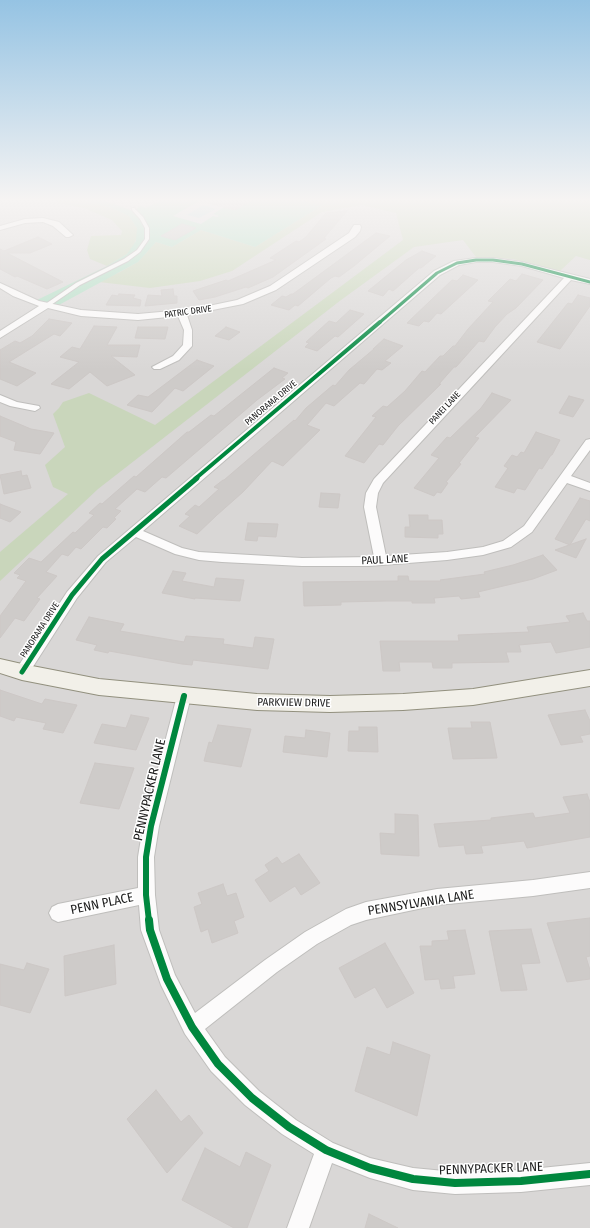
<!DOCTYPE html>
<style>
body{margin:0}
canvas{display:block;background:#eae7e4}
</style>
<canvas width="590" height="1228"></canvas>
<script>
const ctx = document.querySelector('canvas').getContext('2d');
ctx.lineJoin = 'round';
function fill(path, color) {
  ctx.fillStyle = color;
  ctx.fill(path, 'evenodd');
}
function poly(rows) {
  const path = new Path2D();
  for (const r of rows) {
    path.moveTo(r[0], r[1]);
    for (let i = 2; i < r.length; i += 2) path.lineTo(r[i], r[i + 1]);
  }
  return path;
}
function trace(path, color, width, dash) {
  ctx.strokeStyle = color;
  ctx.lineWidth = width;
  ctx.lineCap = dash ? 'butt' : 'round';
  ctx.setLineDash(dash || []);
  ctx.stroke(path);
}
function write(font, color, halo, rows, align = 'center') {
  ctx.font = font + ' "Fira Sans Condensed",sans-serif';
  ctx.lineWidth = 3;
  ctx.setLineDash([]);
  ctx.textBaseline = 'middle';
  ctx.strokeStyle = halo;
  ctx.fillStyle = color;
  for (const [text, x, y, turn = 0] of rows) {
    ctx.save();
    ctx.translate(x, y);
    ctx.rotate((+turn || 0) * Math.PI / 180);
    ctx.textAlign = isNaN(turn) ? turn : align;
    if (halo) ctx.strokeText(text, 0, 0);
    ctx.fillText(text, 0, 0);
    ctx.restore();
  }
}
const residential = poly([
 [0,198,590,198,590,672,470,690,401,695,329,698,257,696,101,681,0,660],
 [0,673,257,708,590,685,590,1228,0,1228]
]);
const forest = poly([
 [57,198,85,198,89,202,112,208,129,216,137,228,138,235,133,247,127,254,107,266,90,259,87,250,91,236,121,235,122,231,112,220,84,208,58,203],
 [293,198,590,198,590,260,576,256,560,271,513,259,476,257,463,240,414,247,341,300,98,489,0,581,0,552,68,494,53,487,45,465,65,447,53,414,59,408,63,402,89,393,155,425,403,240,396,213,362,205,322,212,232,271,200,281,150,288,99,282,120,272,138,262,156,242,172,247,201,230,255,247,321,206]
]);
const pitch = poly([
 [85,198,293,198,321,206,255,247,201,230,172,247,156,242,138,262,57,306,37,300,107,266,127,254,136,241,137,228,129,216,112,208,89,202]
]);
const parking = poly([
 [97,198,166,198,146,208,141,206,133,211]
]);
const plaza = poly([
 [204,198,217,199,210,204,224,207,213,214,219,216,217,217,213,216,201,224,173,216]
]);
const water = poly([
 [203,205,216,209,199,218,187,215]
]);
const building = poly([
 [201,198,256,198,235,210,201,201,201,198],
 [347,211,324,238,326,239,273,277,248,288,246,287,215,297,199,300,193,291,226,280,228,281,276,260,270,258,296,241,299,242,306,237,326,213,347,211],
 [182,224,196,228,175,240,161,236,182,224],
 [376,233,390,236,354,266,339,277,335,276,331,278,298,306,295,305,289,310,271,305,282,296,286,297,291,294,293,294,376,233],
 [38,237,52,244,30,253,7,253,63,282,47,289,17,276,15,277,0,269,0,249,4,251,38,237],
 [422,251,436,256,421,268,419,268,393,291,389,289,383,296,368,291,406,260,422,251],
 [522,274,543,280,516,308,507,314,495,327,484,342,479,341,456,367,454,367,439,384,441,384,398,426,383,445,379,444,364,463,345,456,376,417,372,416,383,406,387,407,405,391,422,371,425,372,440,356,443,356,453,346,455,346,468,329,493,302,488,301,510,279,516,281,522,274],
 [463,275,478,280,441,314,437,313,429,322,424,321,419,326,407,323,452,280,457,281,463,275],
 [173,289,174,296,177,296,177,303,145,306,148,295,162,296,161,290,173,289],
 [119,294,135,295,133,298,141,300,140,306,106,305,112,295,118,296,119,294],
 [578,295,590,298,590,306,560,349,537,342,568,303,572,304,578,295],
 [350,310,364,314,338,337,335,336,317,351,305,347,309,343,306,342,329,321,336,323,350,310],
 [49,319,72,323,60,336,54,334,9,362,36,373,17,386,0,379,0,350,15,341,20,343,32,336,49,319],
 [94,326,117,327,107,345,140,345,137,357,111,356,135,375,107,386,90,372,69,389,51,384,79,362,60,357,72,347,80,349,94,326],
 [138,327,168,327,165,339,135,338,138,327],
 [226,327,240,332,229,340,215,336,226,327],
 [384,339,403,346,385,361,391,363,382,370,377,369,364,384,360,383,334,406,326,403,307,425,320,430,283,466,272,461,243,492,217,515,197,534,179,526,190,516,185,514,195,505,199,507,219,489,214,487,223,480,224,480,294,420,295,421,306,408,333,385,335,386,349,370,374,349,373,349,384,339],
 [197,360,214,366,183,391,175,388,152,412,127,405,138,395,148,397,197,360],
 [274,368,288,373,282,378,285,379,257,400,166,478,162,477,145,492,137,489,115,509,121,511,114,518,116,519,107,528,103,527,81,549,76,547,68,556,62,554,46,572,57,576,37,598,40,599,24,621,15,618,0,638,0,616,26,581,17,578,20,575,14,573,29,558,41,562,73,532,75,533,94,515,89,513,100,503,102,504,134,476,136,477,187,432,189,432,211,415,214,416,274,368],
 [492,393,511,400,475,437,479,438,459,463,461,464,446,482,448,483,441,493,437,492,434,496,414,488,439,458,431,455,447,437,450,438,481,408,492,393],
 [569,396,584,400,573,417,559,413,569,396],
 [0,416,31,429,54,433,40,454,14,450,16,442,0,436,0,416],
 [536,432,560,440,552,455,551,455,542,469,539,468,525,490,517,488,514,493,495,487,508,468,504,466,512,455,517,457,521,452,524,453,536,432],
 [21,471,22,476,27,475,31,488,4,494,0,475,21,471],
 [321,493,340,494,338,508,319,507,321,493],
 [580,498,590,501,590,521,586,519,570,545,555,539,580,498],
 [0,504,21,512,10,522,0,518,0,504],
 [409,515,428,515,428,520,442,520,443,534,438,534,438,538,405,537,405,527,410,527,409,515],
 [248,523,278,524,276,537,258,536,257,541,245,540,248,523],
 [586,539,576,558,555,550,586,539],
 [543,555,557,570,533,579,478,592,480,597,461,599,459,596,434,598,435,603,412,603,412,601,386,601,341,602,341,605,304,606,303,582,398,581,398,576,408,576,409,581,441,581,440,580,485,574,484,572,513,565,543,555],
 [173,571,186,573,182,581,214,587,216,578,244,580,240,601,195,598,195,599,162,593,173,571],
 [583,613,587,621,590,621,590,647,556,653,551,642,519,645,521,652,506,652,509,662,452,663,452,668,433,668,432,662,399,662,400,671,383,671,380,641,459,641,458,635,529,632,527,627,570,622,566,616,583,613],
 [89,617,124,624,120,631,184,642,186,636,224,639,223,644,253,648,255,637,274,639,268,669,193,660,192,665,182,664,109,651,108,653,94,650,97,645,76,640,89,617],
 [0,690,42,704,45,699,77,705,63,733,43,729,46,723,16,717,14,721,0,716,0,690],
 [585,710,590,721,590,734,580,736,583,742,561,745,548,715,585,710],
 [131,715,149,718,136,750,94,743,102,724,126,728,131,715],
 [471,722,490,722,497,758,453,759,448,728,472,728,471,722],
 [218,725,251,729,241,767,204,761,209,742,212,743,218,725],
 [359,727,377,727,378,752,348,751,349,731,359,731,359,727],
 [306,730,330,733,327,757,283,752,285,736,305,738,306,730],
 [95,763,134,768,119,809,80,803,95,763],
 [587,794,590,802,590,837,527,848,524,841,481,846,483,853,466,854,464,845,439,847,434,824,491,820,491,818,533,813,535,818,570,813,563,797,587,794],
 [395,814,418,815,419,856,381,854,380,833,395,834,395,814],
 [299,854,320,883,301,895,295,886,270,902,255,880,269,871,265,865,277,857,282,864,299,854],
 [223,884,227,896,236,893,244,917,234,921,238,933,212,943,208,929,201,932,194,907,202,904,198,893,223,884],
 [590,918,590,956,586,957,590,970,590,979,567,982,547,923,590,918],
 [531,929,540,963,521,964,527,990,501,991,489,931,531,929],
 [465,930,475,974,453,976,455,988,441,989,439,979,425,980,420,946,432,946,432,941,449,940,447,931,465,930],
 [385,943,414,993,387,1008,375,987,355,998,339,968,385,943],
 [114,945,116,984,65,996,64,956,114,945],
 [27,963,49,969,30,1013,0,1005,0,964,24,970,27,963],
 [393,1042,430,1055,417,1116,355,1091,367,1047,390,1055,393,1042],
 [156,1090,181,1122,189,1115,203,1133,167,1173,127,1119,156,1090],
 [205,1148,240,1167,246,1152,271,1165,247,1228,234,1228,182,1200,205,1148],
 [369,1214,398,1228,365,1228,369,1214]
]);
const path = poly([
 [223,207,232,202,232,199,227,198]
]);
const lane = poly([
 [132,208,134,208,143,217,149,228,149,239,140,252,128,261,80,285,48,307,44,307,44,305,76,283,124,259,137,250,145,239,145,228,140,219,132,210,132,208]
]);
const street = poly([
 [43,218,59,222,73,235,69,237,66,237,53,226,43,222,25,223,0,230,0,226,25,219,43,218],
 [354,225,360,225,361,227,360,231,355,237,276,290,243,304,187,315,192,330,192,346,179,360,160,369,154,369,152,367,173,356,183,345,184,330,178,316,138,320,81,316,48,308,0,338,0,331,39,306,13,296,0,288,0,283,39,301,81,310,138,314,194,309,237,300,270,286,349,233,354,225],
 [476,258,493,258,522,262,590,279,590,284,571,280,383,483,378,493,376,507,386,556,447,552,483,547,503,541,524,526,586,440,590,439,590,450,571,476,590,483,590,491,567,483,532,532,511,547,483,555,447,560,369,566,302,566,222,562,199,560,175,554,136,537,106,562,77,598,27,676,22,677,17,676,15,672,17,668,67,592,98,556,434,271,454,261,476,258],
 [476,262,493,262,522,266,564,278,374,479,366,493,364,507,374,557,302,558,199,552,182,548,143,531,440,275,459,265,476,262],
 [0,395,17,402,39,406,40,408,35,411,10,406,0,402,0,395],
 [184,690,189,692,191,696,159,826,154,857,155,895,159,930,175,975,195,1013,265,960,305,932,346,909,366,902,437,889,533,880,590,872,590,888,533,896,437,905,366,920,351,925,317,944,277,972,205,1029,225,1057,259,1091,296,1120,333,1143,370,1158,413,1168,455,1172,521,1170,590,1163,590,1185,521,1192,455,1194,413,1190,370,1178,332,1163,309,1228,287,1228,314,1154,282,1134,245,1105,211,1071,185,1034,161,985,141,930,139,905,58,922,52,919,49,913,52,907,58,904,138,888,138,857,143,826,177,696,179,692,184,690]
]);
const secondary = poly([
 [0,659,22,664,99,679,257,694,330,696,403,694,473,689,590,670,590,686,473,705,403,710,330,712,257,710,99,695,22,680,0,673,0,659]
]);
const cyclewayFar4 = poly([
 [379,323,437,273,457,263,476,260,493,260,522,264,590,282]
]);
const cyclewayFar3 = poly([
 [195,479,380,322]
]);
const cyclewayFar2 = poly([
 [22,672,72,595,102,559,197,478]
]);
const cyclewayFar1 = poly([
 [149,921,146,895,146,857,151,826,184,696]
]);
const cycleway = poly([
 [149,920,150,930,167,979,192,1027,218,1064,252,1098,289,1127,326,1150,370,1168,413,1179,455,1183,521,1181,590,1174]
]);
const farStreetnames = [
 ["PATRIC DRIVE",188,312,-8],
 ["PANORAMA DRIVE",271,403,-40],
 ["PANEI LANE",445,408,-47],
 ["PANORAMA DRIVE",40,630,-57]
];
const streetNames = [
 ["PAUL LANE",385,560,-3],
 ["PARKVIEW DRIVE",294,703,1]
];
const nearStreetnames = [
 ["PENNYPACKER LANE",150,790,-77],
 ["PENNSYLVANIA LANE",421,903,-9],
 ["PENN PLACE",102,904,-12],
 ["PENNYPACKER LANE",491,1169,-2]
];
fill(residential, '#d9d7d6');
fill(forest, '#c9d6bb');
fill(pitch, '#b2dec5');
fill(parking, '#dad8d7');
fill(plaza, '#dbdbdf');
fill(water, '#bad9db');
fill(building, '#cecbc9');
trace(building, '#cdc8c6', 1);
trace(lane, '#bfbebc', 2);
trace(street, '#bfbebc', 2);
trace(secondary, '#92907e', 2);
trace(path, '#d4c6c6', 1.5, [1, 1]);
fill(lane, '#fcfbfb');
fill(street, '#fcfbfb');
fill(secondary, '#f2f0e9');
trace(cyclewayFar4, '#00873e', 3);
trace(cyclewayFar3, '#00873e', 4);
trace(cyclewayFar2, '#00873e', 5);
trace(cyclewayFar1, '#00873e', 6);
trace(cycleway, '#00873e', 8);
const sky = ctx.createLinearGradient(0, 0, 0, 370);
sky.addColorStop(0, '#95c3e3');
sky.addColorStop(0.54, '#f6f4f3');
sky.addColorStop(1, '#f6f4f300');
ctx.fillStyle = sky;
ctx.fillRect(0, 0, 590, 370);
write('9px', '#1b1b1b', '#fff', farStreetnames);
write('11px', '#1b1b1b', '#fff', streetNames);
write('13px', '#1b1b1b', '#fff', nearStreetnames);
</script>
